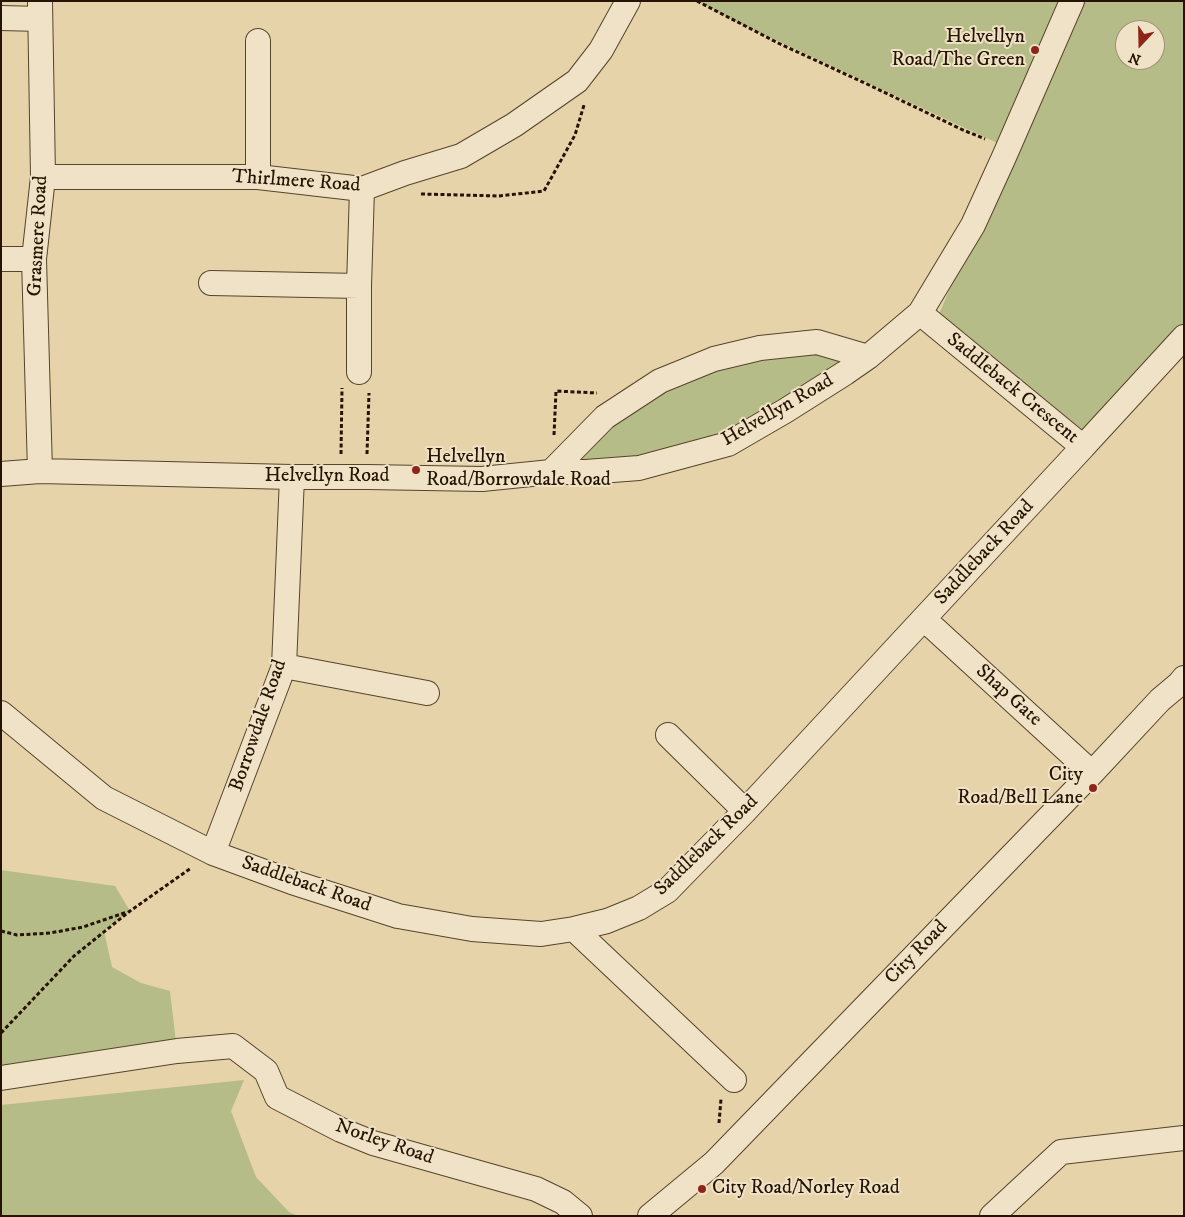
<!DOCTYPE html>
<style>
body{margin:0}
#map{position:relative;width:1185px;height:1217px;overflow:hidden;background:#e6d3a9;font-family:"IM FELL DW Pica",serif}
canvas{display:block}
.frame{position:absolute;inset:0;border:2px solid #261400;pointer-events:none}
.north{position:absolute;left:1115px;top:20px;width:50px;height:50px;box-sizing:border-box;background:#efe2c7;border:1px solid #9f9077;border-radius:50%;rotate:201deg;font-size:14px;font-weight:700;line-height:20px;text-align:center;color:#261400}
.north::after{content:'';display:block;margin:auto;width:18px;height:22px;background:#8f2418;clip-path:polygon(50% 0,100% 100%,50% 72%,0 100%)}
</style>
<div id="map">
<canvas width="1185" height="1217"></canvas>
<div class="frame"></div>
<div class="north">N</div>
</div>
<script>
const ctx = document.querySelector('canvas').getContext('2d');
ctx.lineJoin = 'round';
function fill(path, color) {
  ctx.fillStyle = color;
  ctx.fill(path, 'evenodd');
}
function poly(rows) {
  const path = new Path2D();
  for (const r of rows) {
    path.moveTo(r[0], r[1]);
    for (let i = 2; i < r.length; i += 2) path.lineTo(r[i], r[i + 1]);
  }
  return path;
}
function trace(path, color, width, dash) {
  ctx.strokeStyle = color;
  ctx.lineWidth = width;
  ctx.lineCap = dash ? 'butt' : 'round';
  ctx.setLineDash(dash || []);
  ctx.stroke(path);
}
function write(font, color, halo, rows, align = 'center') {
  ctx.font = font + ' "IM FELL DW Pica",serif';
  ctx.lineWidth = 4;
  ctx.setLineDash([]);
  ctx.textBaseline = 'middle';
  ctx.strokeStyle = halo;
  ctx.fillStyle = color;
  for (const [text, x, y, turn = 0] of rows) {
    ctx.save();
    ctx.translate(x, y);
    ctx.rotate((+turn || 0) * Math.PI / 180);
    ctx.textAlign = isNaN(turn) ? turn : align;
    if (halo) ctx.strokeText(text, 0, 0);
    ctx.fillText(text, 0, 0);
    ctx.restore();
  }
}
const green = poly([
 [698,1,1062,1,1008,148,741,24],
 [1072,1,1184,1,1184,334,1092,437,934,326],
 [1125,30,1155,30,1155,60,1125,60],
 [817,342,868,357,753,429,648,466,551,472,640,394,723,357],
 [1,870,115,886,130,911,104,931,112,967,141,983,170,991,177,1051,1,1078],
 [244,1080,231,1111,256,1177,289,1212,298,1216,1,1216,1,1105]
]);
const path = poly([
 [697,1,778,43,869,85,963,130,985,139],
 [421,194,499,196,544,191,575,135,584,105],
 [554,435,556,391,597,393],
 [341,454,342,388],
 [367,454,369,393],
 [1,931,17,935,50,933,83,927,127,912],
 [1,1033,74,956,130,911,191,868],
 [719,1123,721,1099]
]);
const minor = poly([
 [1,18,40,19],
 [43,177,258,177,362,189,405,173,461,156,514,125,577,81,601,50,628,1],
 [258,177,258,41],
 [1,259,34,259],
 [211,283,359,286,362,189],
 [920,313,1083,447,1184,337],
 [359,372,359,286],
 [40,471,34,259,43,177,40,1],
 [551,472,605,417,660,381,714,359,760,348,817,342,868,357],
 [1,474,40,471,292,477,367,477,482,479,551,472,586,472,639,468,728,444,785,411,845,373,868,357,920,313,973,225,1004,157,1072,1],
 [924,619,1092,773],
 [284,666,427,693],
 [1,713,104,798,213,853,292,882,398,916,472,929,541,934,574,929,607,921,639,908,667,891,745,811,1083,447],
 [668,735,745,811],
 [213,853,284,666,292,477],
 [574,929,734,1080],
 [1,1078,177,1051,233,1046,266,1071,277,1097,341,1130,373,1143,536,1189,563,1202,580,1216],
 [650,1216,714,1163,1092,773,1160,700,1179,684,1184,678],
 [992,1216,1061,1152,1184,1138]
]);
const markers = [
 [1035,50,5,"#8f2418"],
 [416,470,5,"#8f2418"],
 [1093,788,5,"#8f2418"],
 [702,1189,5,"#8f2418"]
];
const poiNames = [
 ["Helvellyn",1025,38],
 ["Road/The Green",1025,61],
 ["Helvellyn",426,458,"left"],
 ["Road/Borrowdale Road",426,481,"left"],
 ["City",1083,776],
 ["Road/Bell Lane",1083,799],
 ["City Road/Norley Road",712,1189,"left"]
];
const streetNames = [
 ["Thirlmere Road",296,182,4],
 ["Grasmere Road",39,236,-87],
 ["Saddleback Crescent",1012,389,39],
 ["Helvellyn Road",778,411,-30],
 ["Helvellyn Road",327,477],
 ["Saddleback Road",985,553,-47],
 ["Shap Gate",1008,696,42],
 ["Borrowdale Road",259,726,-71],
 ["Saddleback Road",707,846,-44],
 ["Saddleback Road",306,885,19],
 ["City Road",917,953,-46],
 ["Norley Road",384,1143,19]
];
fill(green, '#b6bc87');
trace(minor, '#56442a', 26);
trace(path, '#261400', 3, [4, 2.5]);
trace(minor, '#efe2c7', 24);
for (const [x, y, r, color] of markers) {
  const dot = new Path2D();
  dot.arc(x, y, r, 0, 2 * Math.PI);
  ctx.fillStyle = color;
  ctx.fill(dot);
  trace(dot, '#efe2c7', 2);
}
write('20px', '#261400', '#efe2c7', poiNames, 'right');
write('20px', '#261400', '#efe2c7', streetNames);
</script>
